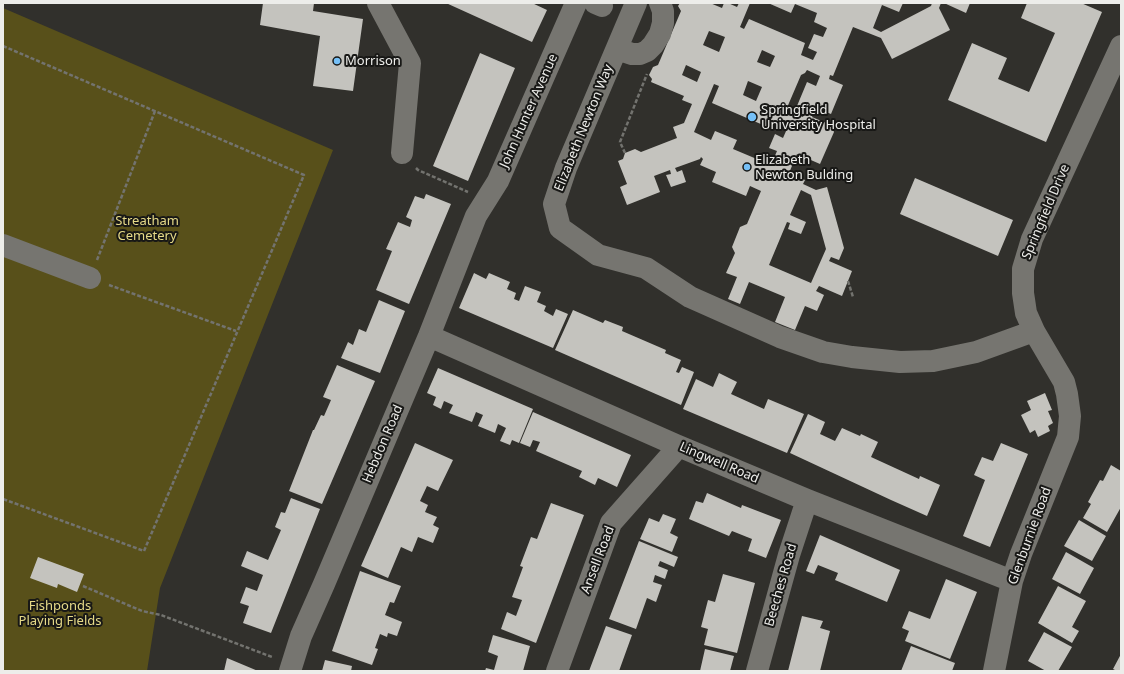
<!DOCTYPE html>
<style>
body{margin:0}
#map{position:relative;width:1124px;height:674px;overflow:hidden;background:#31302c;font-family:"Noto Sans",sans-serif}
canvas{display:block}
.frame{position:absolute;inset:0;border:4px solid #ededea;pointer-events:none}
</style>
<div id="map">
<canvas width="1124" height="674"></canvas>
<div class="frame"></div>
</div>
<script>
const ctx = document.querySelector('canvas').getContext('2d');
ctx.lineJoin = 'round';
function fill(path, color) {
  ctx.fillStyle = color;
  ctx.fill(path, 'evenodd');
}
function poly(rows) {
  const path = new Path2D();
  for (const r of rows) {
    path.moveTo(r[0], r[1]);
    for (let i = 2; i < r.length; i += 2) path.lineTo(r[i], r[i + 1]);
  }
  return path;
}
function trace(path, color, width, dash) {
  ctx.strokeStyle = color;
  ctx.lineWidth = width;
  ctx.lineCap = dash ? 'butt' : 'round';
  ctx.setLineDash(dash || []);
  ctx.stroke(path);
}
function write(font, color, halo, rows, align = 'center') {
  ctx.font = font + ' "Noto Sans",sans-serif';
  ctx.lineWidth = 4;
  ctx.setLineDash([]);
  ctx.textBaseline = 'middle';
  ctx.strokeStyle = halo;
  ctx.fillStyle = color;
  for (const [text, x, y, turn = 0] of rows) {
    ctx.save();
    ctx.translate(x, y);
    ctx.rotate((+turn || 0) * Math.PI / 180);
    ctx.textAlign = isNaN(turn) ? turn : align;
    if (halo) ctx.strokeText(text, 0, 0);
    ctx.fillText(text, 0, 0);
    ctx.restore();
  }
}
const green = poly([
 [3,8,333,150,160,588,147,671,3,671]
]);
const building = poly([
 [263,3,314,3,313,11,363,19,353,91,313,86,320,36,260,25],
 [446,3,532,3,547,10,532,42],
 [680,3,710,3,722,8,724,3,728,3,737,7,739,3,750,3,740,27,744,29,749,19,805,43,801,55,813,60,817,52,808,48,814,34,823,37,827,28,814,22,817,13,795,4,791,13,768,3,903,3,899,12,882,5,873,28,881,32,931,6,932,3,941,3,939,8,950,30,892,59,881,38,853,27,833,76,830,75,829,79,843,85,831,114,816,108,812,117,831,125,834,132,820,164,797,154,789,173,805,180,803,184,816,190,827,187,844,248,839,260,831,257,829,261,852,271,842,296,819,286,816,291,824,295,817,311,805,306,795,330,775,322,785,297,749,282,740,304,728,299,737,277,726,273,735,253,732,247,740,227,747,224,761,191,750,186,746,196,712,182,716,172,700,165,703,159,701,157,700,159,675,168,677,172,682,170,686,182,671,187,666,175,671,174,670,170,654,176,660,192,627,205,620,187,627,184,618,161,623,159,625,153,635,149,641,152,677,138,673,127,684,123,692,104,682,100,684,96,651,82,652,79,649,75,653,67,658,65,681,11,678,6],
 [709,31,725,37,719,52,703,45],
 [762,50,775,56,770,67,757,62],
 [686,65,701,72,697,82,682,75],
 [807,70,820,76,816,86,807,82,797,106,806,110,803,117,786,110,801,75,805,73],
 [748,81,762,87,756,101,743,95],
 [714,84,719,86,712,103,777,131,781,119,790,122,783,138,775,134,769,148,777,151,771,165,733,149,737,140,715,131,711,140,694,132],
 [801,190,811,195,826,249,811,283,769,265,787,222,790,223,788,229,801,234,806,222,790,215],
 [944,3,970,3,966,13],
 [1027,3,1081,3,1102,12,1046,142,948,100,972,43,1007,58,998,79,1029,92,1055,33,1021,18],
 [480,53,515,68,468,181,433,166],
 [915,178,1013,220,998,256,900,214],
 [426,194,451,204,409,304,376,290,392,251,386,249,398,222,410,227,412,220,406,217,415,196,424,199],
 [474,273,486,279,489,273,510,282,507,289,516,293,514,299,519,301,525,286,541,292,537,302,546,306,544,311,553,316,556,309,568,314,553,348,459,308],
 [379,300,405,311,380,373,341,358,348,342,353,345,359,329,366,332],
 [573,310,603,323,605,320,623,327,622,331,666,350,665,353,681,360,676,372,679,373,682,367,694,372,681,405,555,350],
 [337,365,375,381,322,504,289,491,313,430,314,430,321,415,324,416,331,400,323,397],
 [438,368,533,409,519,443,512,440,510,445,500,441,506,428,498,424,495,433,478,426,483,415,476,412,472,422,449,413,453,405,444,401,441,409,433,405,436,397,427,393],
 [719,373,737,382,731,394,764,409,768,399,804,414,787,453,683,409,696,379,713,387],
 [1045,393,1052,410,1048,411,1053,423,1048,426,1050,431,1038,437,1035,430,1030,433,1021,415,1031,410,1027,401],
 [533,412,631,455,617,487,598,478,595,485,579,477,582,471,536,451,540,442,533,440,530,447,520,443],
 [808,414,825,422,820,434,835,441,842,428,860,436,861,434,878,442,871,457,919,479,920,476,940,485,927,516,891,500,790,453],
 [415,443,453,460,438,491,427,486,420,501,428,505,425,512,437,517,433,525,439,528,433,543,418,537,412,552,401,547,388,578,361,566],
 [1001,443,1028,454,990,547,963,536,985,480,974,475,982,457,993,461],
 [1111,465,1121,471,1121,507,1107,532,1083,518,1091,504,1088,502,1100,480,1103,481],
 [707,493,741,508,742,505,781,520,766,558,748,551,752,539,732,531,729,536,689,519,696,501,703,503],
 [291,498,320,509,271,633,243,623,249,606,240,603,246,587,257,591,263,575,241,566,247,551,268,560,281,530,275,527,281,512,285,513],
 [551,503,584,515,536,643,501,629,507,612,516,616,522,600,512,597,523,567,520,566,531,537,537,539],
 [663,514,676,519,670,533,678,537,672,552,640,539,649,518,659,522],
 [1079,520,1106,536,1092,561,1064,546],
 [820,535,900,570,887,602,835,580,838,573,818,565,814,574,806,571],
 [639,541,678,557,674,567,660,561,658,566,668,570,665,579,655,575,653,582,662,585,656,602,647,598,636,629,609,619],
 [1066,552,1094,568,1080,594,1052,579],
 [38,557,84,574,77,592,58,584,57,588,30,578],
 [360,571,401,586,394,603,390,602,385,615,402,622,397,636,388,633,387,637,380,634,375,648,378,649,372,665,332,651],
 [723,574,755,583,737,653,704,645,708,629,701,627,708,600,715,602],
 [946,579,977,592,950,659,905,641,909,631,902,628,909,611,930,619],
 [1058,586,1086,601,1072,627,1079,631,1072,643,1038,623],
 [802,616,823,621,820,628,830,631,820,671,788,671],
 [606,626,632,635,619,671,589,671],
 [1044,632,1072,647,1058,671,1046,671,1028,661],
 [493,635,530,646,523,671,485,671,486,668,494,670,498,656,488,652],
 [911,646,955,663,952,671,901,671],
 [705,649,734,656,730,671,700,671],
 [1121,654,1121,671,1117,671,1113,669],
 [227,658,258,671,224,671],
 [325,660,352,666,351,671,322,671]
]);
const path = poly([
 [3,46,304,175,144,551,3,499],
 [625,153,620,142,647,74],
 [416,168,418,170,468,192],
 [97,260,155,111],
 [848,281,853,297],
 [109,285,236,331],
 [83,586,142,611,161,615,272,657]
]);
const minor = poly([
 [378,3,410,63,402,153],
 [595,3,602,6],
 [636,3,566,168,554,204,560,228,598,255,646,268,690,297,780,337,823,352,852,357,900,362,933,361,976,352,1034,331],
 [617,49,632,54,640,54,647,51,653,45,660,34,663,23,663,11,660,3],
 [3,245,90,278],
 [429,336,676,445,807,500,1012,581],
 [290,671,301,636,324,584,429,336,476,216,498,181,576,3],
 [557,671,611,523,672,454,676,445],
 [757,671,789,555,807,500],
 [994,671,1012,581,1021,554,1068,437,1070,416,1067,394,1064,382,1034,331,1026,313,1023,293,1023,269,1032,239,1121,46]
]);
const markers = [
 [337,61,4,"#76c0f7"],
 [752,117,5,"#76c0f7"],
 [747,167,4,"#76c0f7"]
];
const poiNames = [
 ["Morrison",345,61],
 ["Springfield",761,110],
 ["University Hospital",761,125],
 ["Elizabeth",755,160],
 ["Newton Bulding",755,175]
];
const streetNames = [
 ["John Hunter Avenue",529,111,-66],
 ["Elizabeth Newton Way",584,128,-68],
 ["Springfield Drive",1046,212,-67],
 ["Hebdon Road",383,444,-67],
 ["Lingwell Road",719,463,23],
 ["Glenburnie Road",1030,536,-70],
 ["Ansell Road",598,560,-69],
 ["Beeches Road",781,585,-74]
];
const parkNames = [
 ["Streatham",147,221],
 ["Cemetery",147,236],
 ["Fishponds",60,606],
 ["Playing Fields",60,621]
];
fill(green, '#58501a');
fill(building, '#c4c3be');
trace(path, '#73736f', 2.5, [4, 2]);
trace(minor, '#767570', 22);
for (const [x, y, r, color] of markers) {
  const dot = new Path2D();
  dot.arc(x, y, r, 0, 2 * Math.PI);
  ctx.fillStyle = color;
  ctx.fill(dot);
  trace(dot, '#181816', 1.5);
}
write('13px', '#ededea', '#181816', poiNames, 'left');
write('13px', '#ededea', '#181816', streetNames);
write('13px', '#e6da88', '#181816', parkNames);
</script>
